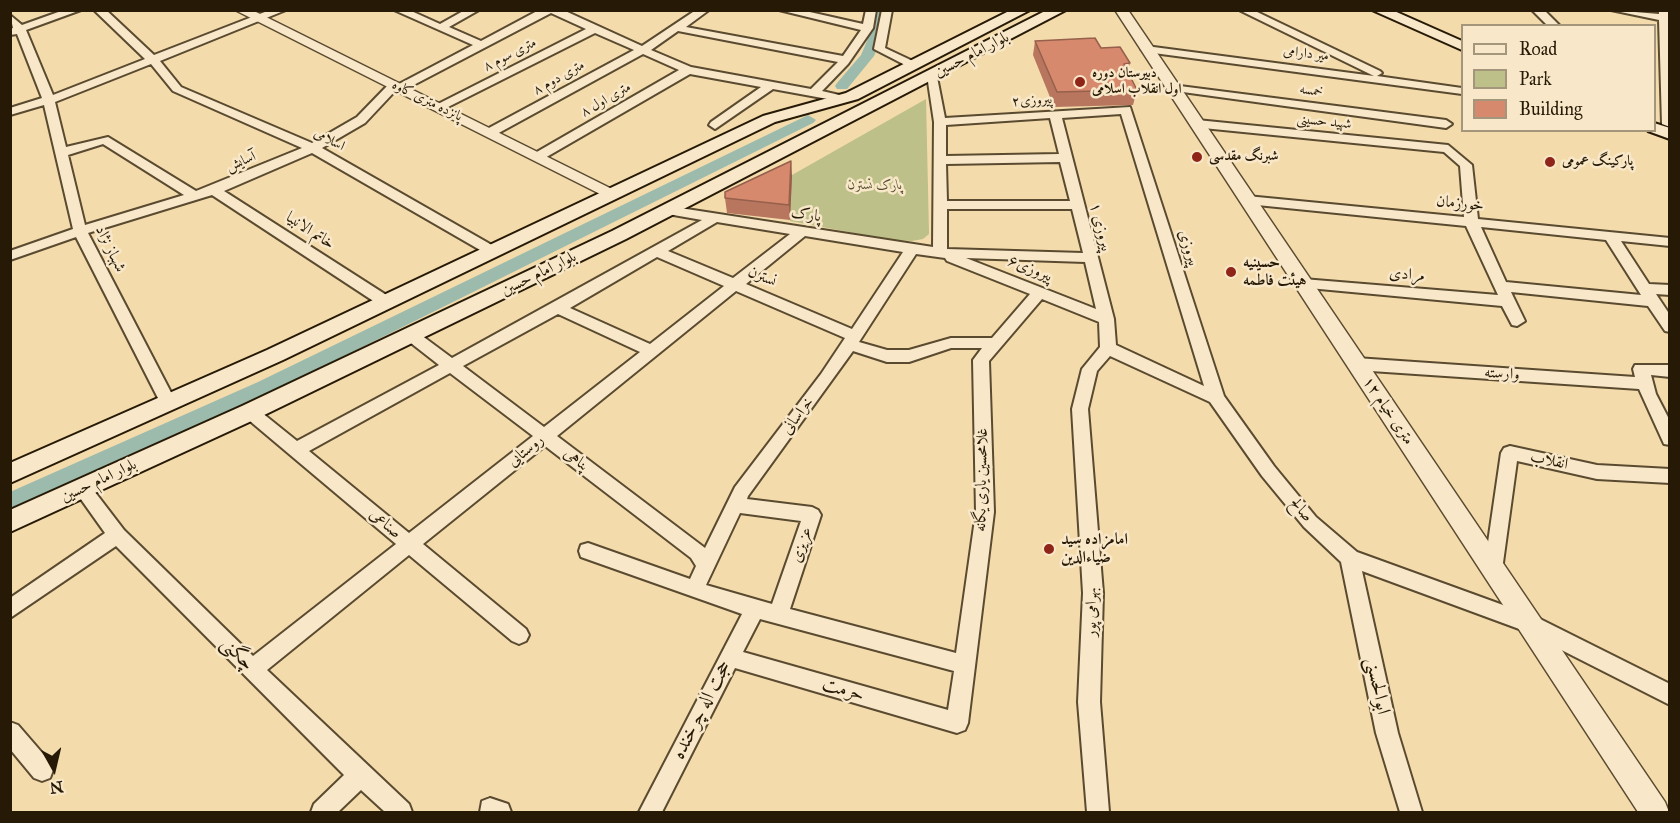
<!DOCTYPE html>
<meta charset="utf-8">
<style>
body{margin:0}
#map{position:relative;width:1680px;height:823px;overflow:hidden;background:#f4dbac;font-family:"IM FELL Great Primer",serif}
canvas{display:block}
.frame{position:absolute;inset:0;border:12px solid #261a07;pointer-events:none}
.legend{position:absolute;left:1461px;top:24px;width:195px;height:108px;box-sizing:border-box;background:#f8e8c9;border:2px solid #a4967b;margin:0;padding:8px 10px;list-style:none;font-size:18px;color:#261a07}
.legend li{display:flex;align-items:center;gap:12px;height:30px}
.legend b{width:30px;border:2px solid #a4967b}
.north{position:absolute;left:24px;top:739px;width:60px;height:60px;-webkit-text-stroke:4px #f8e8c9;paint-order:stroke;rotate:172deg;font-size:16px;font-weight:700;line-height:24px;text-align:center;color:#261a07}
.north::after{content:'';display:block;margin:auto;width:21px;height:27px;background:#261a07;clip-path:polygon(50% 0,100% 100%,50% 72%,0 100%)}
</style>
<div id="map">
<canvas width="1680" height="823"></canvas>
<div class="frame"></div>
<ul class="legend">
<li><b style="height:8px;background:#f8e8c9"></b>Road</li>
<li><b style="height:16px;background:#bdc088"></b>Park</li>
<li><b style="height:16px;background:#d6896d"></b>Building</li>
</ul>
<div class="north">N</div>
</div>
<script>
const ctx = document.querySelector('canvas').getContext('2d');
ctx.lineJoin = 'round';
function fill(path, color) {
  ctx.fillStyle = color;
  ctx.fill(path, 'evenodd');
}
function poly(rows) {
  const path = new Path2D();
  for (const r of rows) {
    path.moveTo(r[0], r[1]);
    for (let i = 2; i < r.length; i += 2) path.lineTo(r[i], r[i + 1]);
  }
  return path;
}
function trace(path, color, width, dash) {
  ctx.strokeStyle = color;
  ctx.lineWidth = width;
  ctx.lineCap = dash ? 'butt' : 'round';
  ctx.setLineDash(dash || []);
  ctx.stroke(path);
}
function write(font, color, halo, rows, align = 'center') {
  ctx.font = font + ' "IM FELL Great Primer",Amiri,serif';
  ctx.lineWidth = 5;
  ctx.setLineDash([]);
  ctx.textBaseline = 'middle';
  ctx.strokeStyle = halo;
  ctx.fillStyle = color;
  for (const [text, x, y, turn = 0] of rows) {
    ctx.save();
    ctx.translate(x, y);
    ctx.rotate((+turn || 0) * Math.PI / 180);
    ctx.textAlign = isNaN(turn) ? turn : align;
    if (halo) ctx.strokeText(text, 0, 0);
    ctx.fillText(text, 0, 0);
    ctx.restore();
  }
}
const green = poly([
 [926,99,929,234,923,239,912,241,891,240,790,221,792,175]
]);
const canal = poly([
 [876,10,889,10,887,27,874,56,847,89,837,89,835,86,837,83,861,55,873,27,876,10],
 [808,115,816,120,813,123,272,392,10,511,10,492,258,382,808,115]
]);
const minor = poly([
 [64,10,81,10,26,30,53,95,145,59,94,10,106,10,154,55,270,10,286,10,160,61,181,87,312,143,357,117,390,83,399,84,473,45,394,10,409,10,440,24,465,10,479,10,449,27,481,41,539,10,563,10,642,46,696,10,709,10,686,27,843,56,861,30,779,10,801,10,863,24,866,10,876,10,873,28,848,64,822,91,848,97,850,99,844,102,773,89,715,129,709,125,711,122,761,87,690,74,543,159,535,159,535,153,679,70,643,54,495,135,487,135,487,129,634,50,595,33,444,109,436,109,436,105,586,29,551,13,404,90,396,90,365,123,322,148,497,248,497,254,487,254,312,153,224,191,391,298,393,302,391,306,381,306,212,195,88,233,177,404,169,410,161,404,76,237,10,260,10,251,73,229,44,105,10,115,10,108,42,98,17,34,10,35,10,29,13,28,10,15,22,25,64,10],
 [678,31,838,62,811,89,691,67,651,50,678,31],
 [151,64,173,91,302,148,196,191,108,137,66,147,55,102,151,64],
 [103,144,184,195,85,225,68,155,103,144],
 [882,10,892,10,885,48,917,63,917,67,909,67,874,49,882,10],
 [1239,10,1253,10,1380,71,1382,73,1377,76,1462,88,1462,94,1146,52,1141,49,1146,46,1374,76,1239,10],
 [1532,10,1544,10,1560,26,1548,26,1532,10],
 [1611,10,1659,14,1659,10,1669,10,1670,127,1662,124,1659,20,1611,10],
 [927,75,937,77,945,118,1130,107,1224,396,1274,466,1316,517,1357,552,1536,617,1670,684,1670,705,1522,630,1362,571,1398,733,1422,812,1400,812,1376,733,1341,562,1304,527,1262,476,1210,402,1110,356,1097,371,1088,409,1103,593,1100,702,1109,812,1087,812,1078,702,1083,593,1072,409,1082,369,1100,347,1099,322,1042,299,989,361,994,512,968,723,965,730,957,733,735,668,662,812,639,812,742,614,581,557,579,551,581,545,588,543,690,579,696,566,691,558,545,446,423,544,526,629,529,635,526,641,519,644,512,641,409,555,267,670,409,804,412,812,385,812,361,790,338,812,311,812,314,804,344,775,116,546,10,618,10,598,105,533,73,488,76,483,82,481,88,483,124,530,253,656,396,544,244,416,242,412,244,408,256,408,297,441,439,365,407,340,404,336,407,332,417,332,452,358,702,220,662,213,662,207,667,206,933,247,934,122,927,75],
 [1121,114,1204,386,1116,345,1114,319,1062,118,1121,114],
 [1050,118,1059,154,946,156,946,125,1050,118],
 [1060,162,1070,201,947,201,946,164,1060,162],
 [947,209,1072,209,1083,253,947,249,947,209],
 [717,222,790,234,733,278,668,251,717,222],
 [805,236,903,252,852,329,746,284,805,236],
 [916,254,945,258,947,261,1030,294,992,338,951,338,909,350,887,350,859,342,916,254],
 [657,257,724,286,650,344,570,308,657,257],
 [966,258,1085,262,1096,309,966,258],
 [736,291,845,338,821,374,735,487,705,548,557,436,736,291],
 [558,314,640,352,544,427,463,366,558,314],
 [951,348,982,348,973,360,976,512,956,653,790,609,821,515,818,510,812,507,747,499,748,496,853,351,887,362,909,362,951,348],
 [450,373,533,436,409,533,309,451,450,373],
 [740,513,801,521,772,604,706,585,740,513],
 [760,619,954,671,948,710,743,652,760,619],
 [1172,85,1446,120,1452,124,1446,128,1168,90,1168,86,1172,85],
 [1197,120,1448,145,1472,165,1478,219,1670,238,1670,246,1621,241,1649,284,1670,285,1670,295,1656,294,1670,315,1670,332,1665,331,1648,306,1511,292,1525,321,1517,326,1512,325,1502,306,1298,287,1296,284,1303,279,1498,295,1466,226,1247,204,1240,200,1247,196,1464,217,1460,166,1444,152,1193,127,1193,121,1197,120],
 [1481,227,1606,240,1641,295,1506,282,1481,227],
 [1356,358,1635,377,1633,369,1635,365,1670,365,1670,377,1651,375,1656,394,1670,421,1670,445,1664,444,1639,389,1356,370,1348,364,1356,358],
 [1510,446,1597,465,1670,469,1670,483,1597,479,1517,461,1502,570,1500,576,1493,578,1486,576,1484,570,1501,453,1504,448,1510,446],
 [10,722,18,725,50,762,53,770,50,778,42,781,34,778,10,749,10,722],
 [490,798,508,804,511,812,480,812,482,801,490,798]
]);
const tertiary = poly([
 [235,10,252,10,620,193,612,198,606,197,235,10],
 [1115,10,1128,10,1665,802,1669,812,1638,812,1115,10]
]);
const secondary = poly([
 [1011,10,1030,10,858,99,775,122,283,360,10,483,10,463,267,350,763,116,846,93,1011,10],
 [1047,10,1066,10,626,239,258,418,10,532,10,510,242,406,612,231,1047,10],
 [1372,10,1392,10,1462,41,1462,50,1372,10],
 [1654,123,1670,128,1670,139,1648,131,1654,130,1654,123]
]);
const wall = poly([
 [1035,41,1101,48,1130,63,1128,72,1137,90,1133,105,1054,107,1033,55],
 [792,176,790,220,727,213,725,198]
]);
const shadedWall = poly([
 [791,161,792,176,790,220,789,205]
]);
const building = poly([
 [1095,38,1101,48,1120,47,1130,63,1124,64,1137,90,1057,92,1035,41,1095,38],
 [791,161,789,205,725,198,725,192,791,161]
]);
const markers = [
 [1080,82,6,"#8f2418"],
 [1197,157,6,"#8f2418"],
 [1550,162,6,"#8f2418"],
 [1231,272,6,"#8f2418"],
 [1049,549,6,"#8f2418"]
];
const farStreetnames = [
 ["میر دارامی",1306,54,7],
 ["۸ متری سوم",510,55,-27],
 ["۸ متری دوم",559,78,-29],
 ["خمسه",1311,91,8],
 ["۸ متری اول",606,100,-30],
 ["پانزده متری کاوه",427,101,26],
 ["پیروزی۲",1032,101,-4],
 ["شهید حسینی",1324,122,6],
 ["اسلامی",329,140,28],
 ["آسایش",241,162,-23]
];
const farPoinames = [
 ["دبیرستان دوره",1092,74],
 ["اول انقلاب اسلامی",1092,90],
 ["شبرنگ مقدسی",1209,157],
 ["پارکینگ عمومی",1562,162]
];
const farParknames = [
 ["پارک نسترن",875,186]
];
const streetNames = [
 ["بلوار امام حسین",972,55,-27],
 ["خورزمان",1460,204,6],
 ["پارک",806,215,9],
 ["پیروزی ۱",1100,227,76],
 ["خاتم الانبیا",310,231,33],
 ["پیروزی",1188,248,73],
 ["شهباز نژاد",110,249,64],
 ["پیروزی۶",1030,269,22],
 ["بلوار امام حسین",539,274,-26],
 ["مرادی",1407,275,5],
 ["نسترن",762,277,23],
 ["وارسته",1502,374,4],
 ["۱۲ متری خیام",1388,411,56],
 ["خراسانی",798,416,-53],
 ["روستایی",526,451,-39],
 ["پناهی",576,460,37],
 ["انقلاب",1549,461,12],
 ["غلامحسین یاری یگانه",982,480,-89],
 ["بلوار امام حسین",99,481,-25],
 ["صالح",1301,510,49],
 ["صناعی",385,524,40],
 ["عزیزی",802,545,-71],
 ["بهرامی پور",1092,612,-89]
];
const poiNames = [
 ["حسینیه",1243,263],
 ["هیئت فاطمه",1243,281],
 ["امامزاده سید",1061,540],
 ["ضیاءالدین",1061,558]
];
const nearStreetnames = [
 ["چگنی",237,654,45],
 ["ابوالحسنی",1377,686,78],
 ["حرمت",843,690,16],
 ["حجت اله چرخنده",702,710,-63]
];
fill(green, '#bdc088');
fill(canal, '#9cbbac');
trace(minor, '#5a4a30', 4);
trace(tertiary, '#5a4a30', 3);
trace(secondary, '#261a07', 4);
fill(minor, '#f8e8c9');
fill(tertiary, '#f8e8c9');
fill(secondary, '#f8e8c9');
fill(wall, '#b8765e');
fill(shadedWall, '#96604c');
fill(building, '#d6896d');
trace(building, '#96604c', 1.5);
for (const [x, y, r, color] of markers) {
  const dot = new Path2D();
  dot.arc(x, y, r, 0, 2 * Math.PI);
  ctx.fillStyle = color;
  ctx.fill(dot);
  trace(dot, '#f8e8c9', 2);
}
write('14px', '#261a07', '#f8e8c9', farStreetnames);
write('bold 14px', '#261a07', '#f8e8c9', farPoinames, 'left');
write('italic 14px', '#534c2e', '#f8e8c9', farParknames);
write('16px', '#261a07', '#f8e8c9', streetNames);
write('bold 16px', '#261a07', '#f8e8c9', poiNames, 'left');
write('20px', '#261a07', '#f8e8c9', nearStreetnames);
</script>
